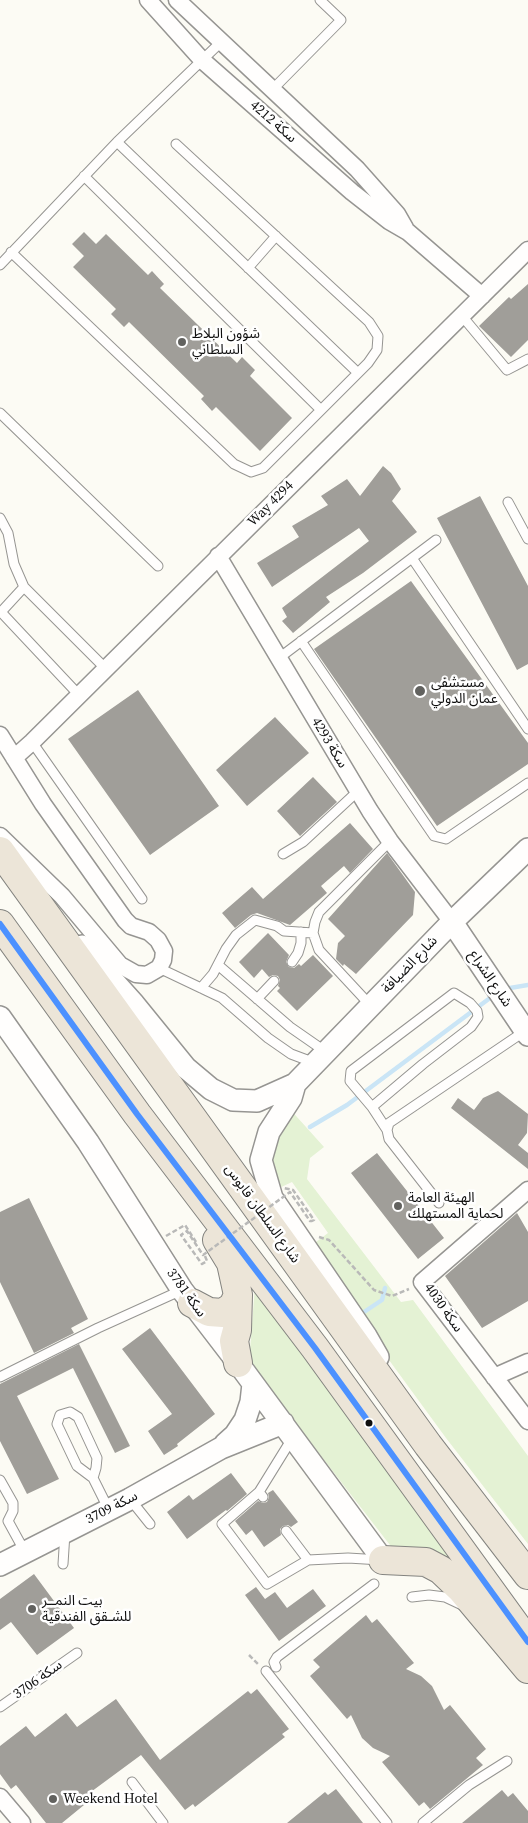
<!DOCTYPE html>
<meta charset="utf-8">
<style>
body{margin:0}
canvas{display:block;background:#fcfbf4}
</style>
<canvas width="528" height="1823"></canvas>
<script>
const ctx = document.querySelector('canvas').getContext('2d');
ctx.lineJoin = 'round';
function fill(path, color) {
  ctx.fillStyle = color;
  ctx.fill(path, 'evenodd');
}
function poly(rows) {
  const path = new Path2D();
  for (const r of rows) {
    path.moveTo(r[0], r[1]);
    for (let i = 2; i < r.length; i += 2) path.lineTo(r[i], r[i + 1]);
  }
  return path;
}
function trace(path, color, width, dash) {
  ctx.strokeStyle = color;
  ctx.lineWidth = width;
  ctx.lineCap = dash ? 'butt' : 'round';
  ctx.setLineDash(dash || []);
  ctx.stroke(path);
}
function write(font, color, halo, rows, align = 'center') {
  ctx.font = font + ' "Source Serif 4","Noto Sans Arabic",serif';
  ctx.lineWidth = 5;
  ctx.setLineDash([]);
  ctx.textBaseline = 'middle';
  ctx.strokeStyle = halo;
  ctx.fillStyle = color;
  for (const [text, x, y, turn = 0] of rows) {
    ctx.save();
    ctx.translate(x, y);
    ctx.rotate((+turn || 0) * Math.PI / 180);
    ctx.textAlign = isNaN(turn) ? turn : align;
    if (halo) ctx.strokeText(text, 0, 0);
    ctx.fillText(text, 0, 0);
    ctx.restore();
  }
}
const green = poly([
 [288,1107,324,1147,310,1158,307,1179,401,1302,413,1300,528,1456,528,1544,446,1438,370,1334,312,1245,328,1233,292,1182,275,1190,266,1160],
 [255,1286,455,1559,393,1549,249,1363]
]);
const stream = poly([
 [504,989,528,985],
 [310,1127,347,1105,490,998],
 [364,1312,382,1300,385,1288]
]);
const building = poly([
 [84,232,96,244,106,234,148,275,152,271,164,284,160,288,237,363,242,357,255,370,250,376,292,418,260,451,216,407,212,411,201,399,204,396,129,322,124,327,111,314,116,309,73,267,84,256,72,244],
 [528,284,528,340,511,357,479,326,509,297,511,299],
 [383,466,391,473,401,489,392,501,417,532,363,573,326,597,330,602,293,633,282,621,287,617,282,608,369,541,359,528,272,587,257,563,299,537,292,526,328,505,321,496,347,479,360,496],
 [480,496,528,586,528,664,517,670,437,518],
 [411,581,528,743,528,764,437,826,314,649],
 [138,690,219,806,150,855,68,739],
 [275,717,309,753,247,806,216,770],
 [313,777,337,802,300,836,277,811],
 [350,823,373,849,350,873,344,866,321,886,327,893,290,925,257,913,251,915,235,928,222,913,252,887,263,899],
 [387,853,415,892,413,915,356,974,344,964,343,966,336,959,338,943,345,936,328,919],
 [268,933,289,955,286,962,289,967,294,968,299,964,301,966,313,955,333,976,297,1011,277,991,280,988,278,986,280,980,278,976,273,975,269,977,262,969,254,978,239,962],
 [498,1091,528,1114,527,1133,518,1145,528,1153,528,1169,451,1108,458,1098,474,1110,483,1098],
 [377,1153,444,1238,418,1259,351,1173],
 [29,1198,88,1319,71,1328,74,1333,34,1353,0,1282,0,1212],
 [517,1213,528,1232,528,1301,482,1328,445,1276],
 [150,1328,215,1414,177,1444,178,1446,164,1455,148,1431,172,1414,122,1349],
 [79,1344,130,1446,115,1453,73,1368,17,1396,59,1479,27,1494,0,1441,0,1384],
 [231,1473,247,1494,227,1511,226,1510,187,1539,167,1512,189,1495,193,1500],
 [273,1490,298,1522,291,1527,288,1525,283,1526,280,1529,281,1535,264,1547,252,1530,246,1535,235,1521,258,1501,263,1503,267,1502,269,1497,268,1493],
 [34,1574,74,1628,37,1655,11,1622,0,1630,0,1599],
 [256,1587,265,1599,275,1592,287,1608,313,1589,326,1606,279,1641,245,1595],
 [366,1615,372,1623,377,1619,414,1663,406,1669,421,1676,432,1686,444,1710,450,1705,486,1749,476,1758,483,1765,430,1809,424,1802,419,1806,382,1762,390,1756,373,1748,362,1738,351,1715,347,1719,310,1676,320,1667,313,1660],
 [257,1689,289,1729,282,1734,285,1737,195,1807,193,1804,185,1810,141,1755,80,1800,84,1805,62,1823,46,1823,16,1785,11,1789,0,1774,0,1746,26,1726,35,1737,66,1713,77,1727,116,1699,160,1760,248,1691,251,1694],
 [336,1789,363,1823,287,1823,325,1792,328,1795],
 [502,1790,508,1797,513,1793,528,1811,528,1823,462,1823]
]);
const path = poly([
 [166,1236,185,1225,196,1242],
 [319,1237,329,1240,374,1290,392,1296,409,1289],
 [249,1655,259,1665]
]);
const service = poly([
 [272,90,341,20,320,0],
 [117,142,358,373],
 [84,176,321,410],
 [11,252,234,464,251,472,263,468,368,363,377,350,378,336,369,322,176,144],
 [0,265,117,142,221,42],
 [248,268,276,236],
 [462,316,507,370,528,359],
 [0,413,158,566],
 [508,502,528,539],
 [0,518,8,533,14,564,24,587],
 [412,558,528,729],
 [301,641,434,836,446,839,528,783],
 [279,658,436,540],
 [78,694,1,612,24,587,106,669],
 [32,742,142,899],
 [283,854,303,842,358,791],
 [292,962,298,953,301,943,301,932],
 [218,965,290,1027,326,1052],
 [159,968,222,998,268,1038,291,1054,315,1063],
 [201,988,213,974,226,949,236,935,255,920,277,926,284,931,313,933],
 [257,999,274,981],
 [371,1006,319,950,313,933,315,922,319,912,390,841],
 [372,1107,423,1064,471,1027,478,1017,477,1011,470,1003,454,993,351,1071,350,1081,372,1107,387,1130],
 [439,1203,389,1139,387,1130,389,1123,525,1031],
 [0,1377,98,1328,182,1290],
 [93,1478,96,1468,97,1458,78,1417,70,1412,60,1415,57,1424,77,1466,93,1478,109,1510],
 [0,1480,13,1503,13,1511,8,1521],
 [259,1492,222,1524,267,1584,308,1560],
 [263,1497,259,1492,293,1437],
 [130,1499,150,1524],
 [8,1521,25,1552],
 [286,1531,308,1560,348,1558,381,1560],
 [63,1564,65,1533],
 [412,1597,429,1595,445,1597,462,1605],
 [276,1667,274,1662,277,1657,374,1584],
 [266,1671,387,1823],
 [0,1707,77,1653],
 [132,1782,163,1823],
 [423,1823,469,1785,507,1761]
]);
const minor = poly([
 [148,0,202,60,352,192,389,221,408,232,482,296],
 [177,0,357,169,397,214,405,228],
 [218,556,370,811,390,841,452,922],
 [0,735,43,804,125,920,131,926,149,932,158,940,164,951,163,960,159,968,147,975,136,974,120,965,62,896,0,836],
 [14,758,32,742,528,250],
 [528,1190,422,1282,528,1421],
 [494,1377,528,1362],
 [0,1797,22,1823]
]);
const tertiary = poly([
 [452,922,528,1035],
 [82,946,134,1004,186,1068,211,1089,233,1100,257,1101,295,1084,452,922,528,849],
 [0,1017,88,1142,182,1290,238,1363,383,1560],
 [295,1084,291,1098,269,1132,261,1160,272,1198,366,1336,378,1357],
 [225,1444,235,1435,245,1420,251,1402,253,1384],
 [0,1565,130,1499,221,1448,283,1423]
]);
const trunk = poly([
 [0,851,428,1445,528,1575],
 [0,924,137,1114,315,1348,528,1642],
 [238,1295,237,1330,234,1341,238,1363],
 [192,1303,209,1312,223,1313,233,1306,238,1295,231,1263,217,1240],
 [383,1560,426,1562,441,1570,461,1589,528,1669]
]);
const pathBridge = poly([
 [205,1256,207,1261,202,1264,181,1235,187,1231,203,1255,290,1192,310,1221,312,1221,314,1220,293,1190,284,1188]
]);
const bus1 = poly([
 [0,924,137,1114,315,1348,528,1642]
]);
const markers = [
 [182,342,5,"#62625f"],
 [420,691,6,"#62625f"],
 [398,1206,5,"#62625f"],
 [369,1423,4.5,"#0f0f0f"],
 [32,1609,5,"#62625f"],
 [53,1799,5,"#62625f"]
];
const streetNames = [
 ["سكة 4212",273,122,41],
 ["Way 4294",271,504,-45],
 ["سكة 4293",329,743,59],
 ["شارع الضيافة",410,965,-46],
 ["شارع الشراع",490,979,56],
 ["شارع السلطان قابوس",262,1214,54],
 ["سكة 3781",186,1293,54],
 ["سكة 4030",443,1308,55],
 ["سكة 3709",112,1508,-27],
 ["سكة 3706",38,1680,-35]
];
const poiNames = [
 ["شؤون البلاط",192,334],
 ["السلطاني",192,350],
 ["مستشفى",431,683],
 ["عمان الدولي",431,699],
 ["الهيئة العامة",408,1198],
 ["لحماية المستهلك",408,1214],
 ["بيت النمــر",42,1601],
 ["للشـقق الفندقية",42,1617],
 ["Weekend Hotel",63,1799]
];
fill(green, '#e4f2d4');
trace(stream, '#cae5f6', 4.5);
fill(building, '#a09e99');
trace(service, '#969592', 11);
trace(minor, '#969592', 19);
trace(tertiary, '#969592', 24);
trace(trunk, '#83837f', 30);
trace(path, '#b9b9b8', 2.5, [5, 2.5]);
trace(service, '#fffefd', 9);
trace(minor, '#fffefd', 16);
trace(tertiary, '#fffefd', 21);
trace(trunk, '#ece5d8', 28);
trace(pathBridge, '#b9b9b8', 2.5, [5, 2.5]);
trace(bus1, '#4c91ff', 6);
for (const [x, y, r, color] of markers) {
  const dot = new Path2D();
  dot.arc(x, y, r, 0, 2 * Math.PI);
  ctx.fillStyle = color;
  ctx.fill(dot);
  trace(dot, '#fff', 2);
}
write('14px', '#0f0f0f', '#fff', streetNames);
write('14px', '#0f0f0f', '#fff', poiNames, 'left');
</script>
